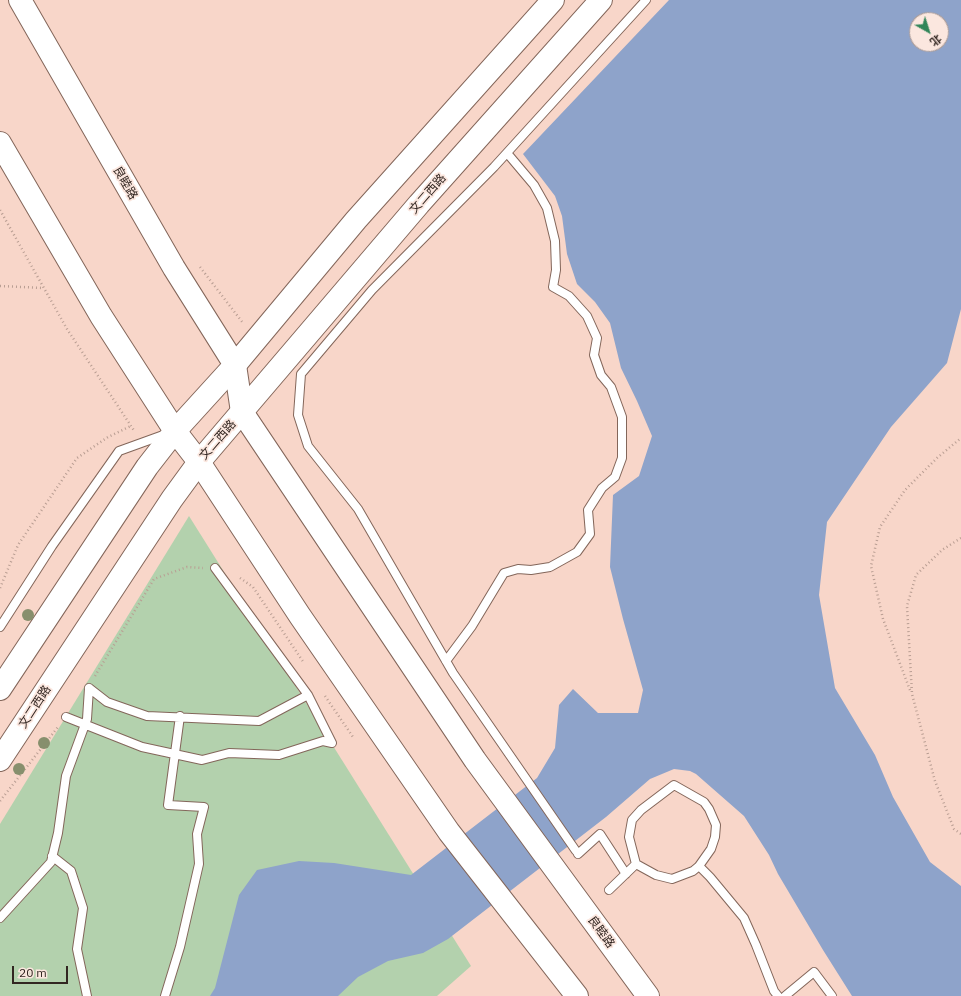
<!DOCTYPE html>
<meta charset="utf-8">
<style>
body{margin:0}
#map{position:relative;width:961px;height:996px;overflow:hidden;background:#f8d6c9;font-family:"IBM Plex Sans","Noto Sans SC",sans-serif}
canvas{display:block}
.north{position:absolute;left:909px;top:12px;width:40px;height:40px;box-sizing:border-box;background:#fbe7df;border:1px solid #ab9a93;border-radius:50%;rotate:141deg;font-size:11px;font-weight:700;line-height:16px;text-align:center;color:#322621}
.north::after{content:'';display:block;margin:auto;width:14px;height:18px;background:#308558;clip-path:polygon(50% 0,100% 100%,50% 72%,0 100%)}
.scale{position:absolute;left:12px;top:966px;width:56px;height:18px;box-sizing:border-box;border:2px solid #322621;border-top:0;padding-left:5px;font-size:12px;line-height:14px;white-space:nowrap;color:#322621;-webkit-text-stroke:3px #fbe7df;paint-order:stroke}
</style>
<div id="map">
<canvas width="961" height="996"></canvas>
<div class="north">北</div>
<div class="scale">20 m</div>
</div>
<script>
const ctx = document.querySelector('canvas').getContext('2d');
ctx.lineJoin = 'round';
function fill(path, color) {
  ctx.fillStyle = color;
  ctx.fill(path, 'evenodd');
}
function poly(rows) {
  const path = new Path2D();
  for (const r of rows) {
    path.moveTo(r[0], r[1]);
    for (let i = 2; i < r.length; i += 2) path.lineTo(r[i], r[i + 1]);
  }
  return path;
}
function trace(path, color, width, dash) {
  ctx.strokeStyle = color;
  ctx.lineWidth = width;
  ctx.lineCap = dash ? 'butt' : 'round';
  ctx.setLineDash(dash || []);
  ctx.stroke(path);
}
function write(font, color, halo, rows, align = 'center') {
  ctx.font = font + ' "IBM Plex Sans","Noto Sans SC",sans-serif';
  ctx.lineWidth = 3.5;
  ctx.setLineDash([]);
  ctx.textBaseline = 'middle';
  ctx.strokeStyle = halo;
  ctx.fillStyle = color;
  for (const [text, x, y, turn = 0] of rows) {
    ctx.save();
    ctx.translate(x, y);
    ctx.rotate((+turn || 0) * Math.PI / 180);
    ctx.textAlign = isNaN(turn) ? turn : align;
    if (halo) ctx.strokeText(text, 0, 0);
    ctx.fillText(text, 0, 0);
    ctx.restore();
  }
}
const green = poly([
 [189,516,471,966,437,996,0,996,0,824]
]);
const water = poly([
 [669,0,961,0,961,309,947,363,891,427,827,522,819,595,835,688,875,755,893,797,930,862,961,886,961,996,852,996,823,950,778,874,769,855,744,816,696,774,690,771,674,769,650,779,606,817,448,939,423,953,388,961,358,977,338,996,210,996,215,988,239,895,257,870,299,861,334,863,411,875,537,778,555,748,559,705,573,689,598,713,638,713,643,690,623,619,610,567,613,495,639,476,652,436,637,401,621,368,610,323,595,302,577,284,567,254,562,216,555,196,523,154],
 [917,20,941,20,941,44,917,44]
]);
const path = poly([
 [0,210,67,329,135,432],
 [200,267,243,323],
 [0,286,43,288],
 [961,538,942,550,916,575,907,606,912,694,935,781,954,829,961,834],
 [240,578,253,587,304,663],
 [0,588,18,545,77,458,108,437,131,426],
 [95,676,154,579,187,567,203,568],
 [910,690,883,619,871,566,880,527,905,490,937,458,961,438],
 [325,696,353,737],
 [0,801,58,727]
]);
const service = poly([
 [0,627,52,546,119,451,166,434],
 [446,661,472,626,504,573,518,569,531,570,550,567,577,552,590,534,588,510,602,488,615,477,622,458,622,417,611,387,601,375,594,355,597,338,587,316,569,296,553,287,556,270,555,241,547,208,534,185,507,153],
 [89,688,107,702,147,716,259,721,308,695],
 [66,717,142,747,202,760,229,753,279,755,323,741,332,743,308,695,215,568],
 [576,851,453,673,358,509,308,446,298,415,301,374,372,290,494,167,646,0],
 [578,854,600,834,626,874],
 [52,856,71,871,83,908,77,949,87,996],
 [699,866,710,877,744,918,756,945,774,991,778,996],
 [609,890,636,864,629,837,632,820,641,810,674,785,704,802,709,809,716,825,715,837,711,849,699,866,693,871,672,879,656,875,636,864],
 [0,918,51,862,58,833,66,776,87,719,89,688],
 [165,996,180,947,199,864,197,834,204,807,168,805,180,716],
 [785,996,814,972,832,996]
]);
const secondary = poly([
 [20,0,174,268,235,365],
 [0,143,101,316,175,431],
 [0,689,147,467,175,431,235,365,356,220,553,0],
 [0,760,172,499,199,462,419,204,601,0]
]);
const primary = poly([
 [235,365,242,412,475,760,648,996],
 [175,431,199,462,300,616,449,832,577,996]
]);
const trees = [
 [28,615],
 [44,743],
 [19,769]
];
const streetNames = [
 ["良睦路",125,183,60],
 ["文二西路",428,194,-49],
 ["文二西路",218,440,-49],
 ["文二西路",35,707,-57],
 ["良睦路",601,932,54]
];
fill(green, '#b3d1ad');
fill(water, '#8ea3ca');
trace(service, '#83665a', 10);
trace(secondary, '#83665a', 24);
trace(primary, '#83665a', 24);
trace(path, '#b99e93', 2.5, [1, 3]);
trace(service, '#fff', 8);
trace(secondary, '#fff', 22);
trace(primary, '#fff', 22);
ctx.fillStyle = '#878f6d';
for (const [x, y] of trees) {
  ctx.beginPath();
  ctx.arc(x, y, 6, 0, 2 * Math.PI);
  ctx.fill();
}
write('12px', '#322621', '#fbe7df', streetNames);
</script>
